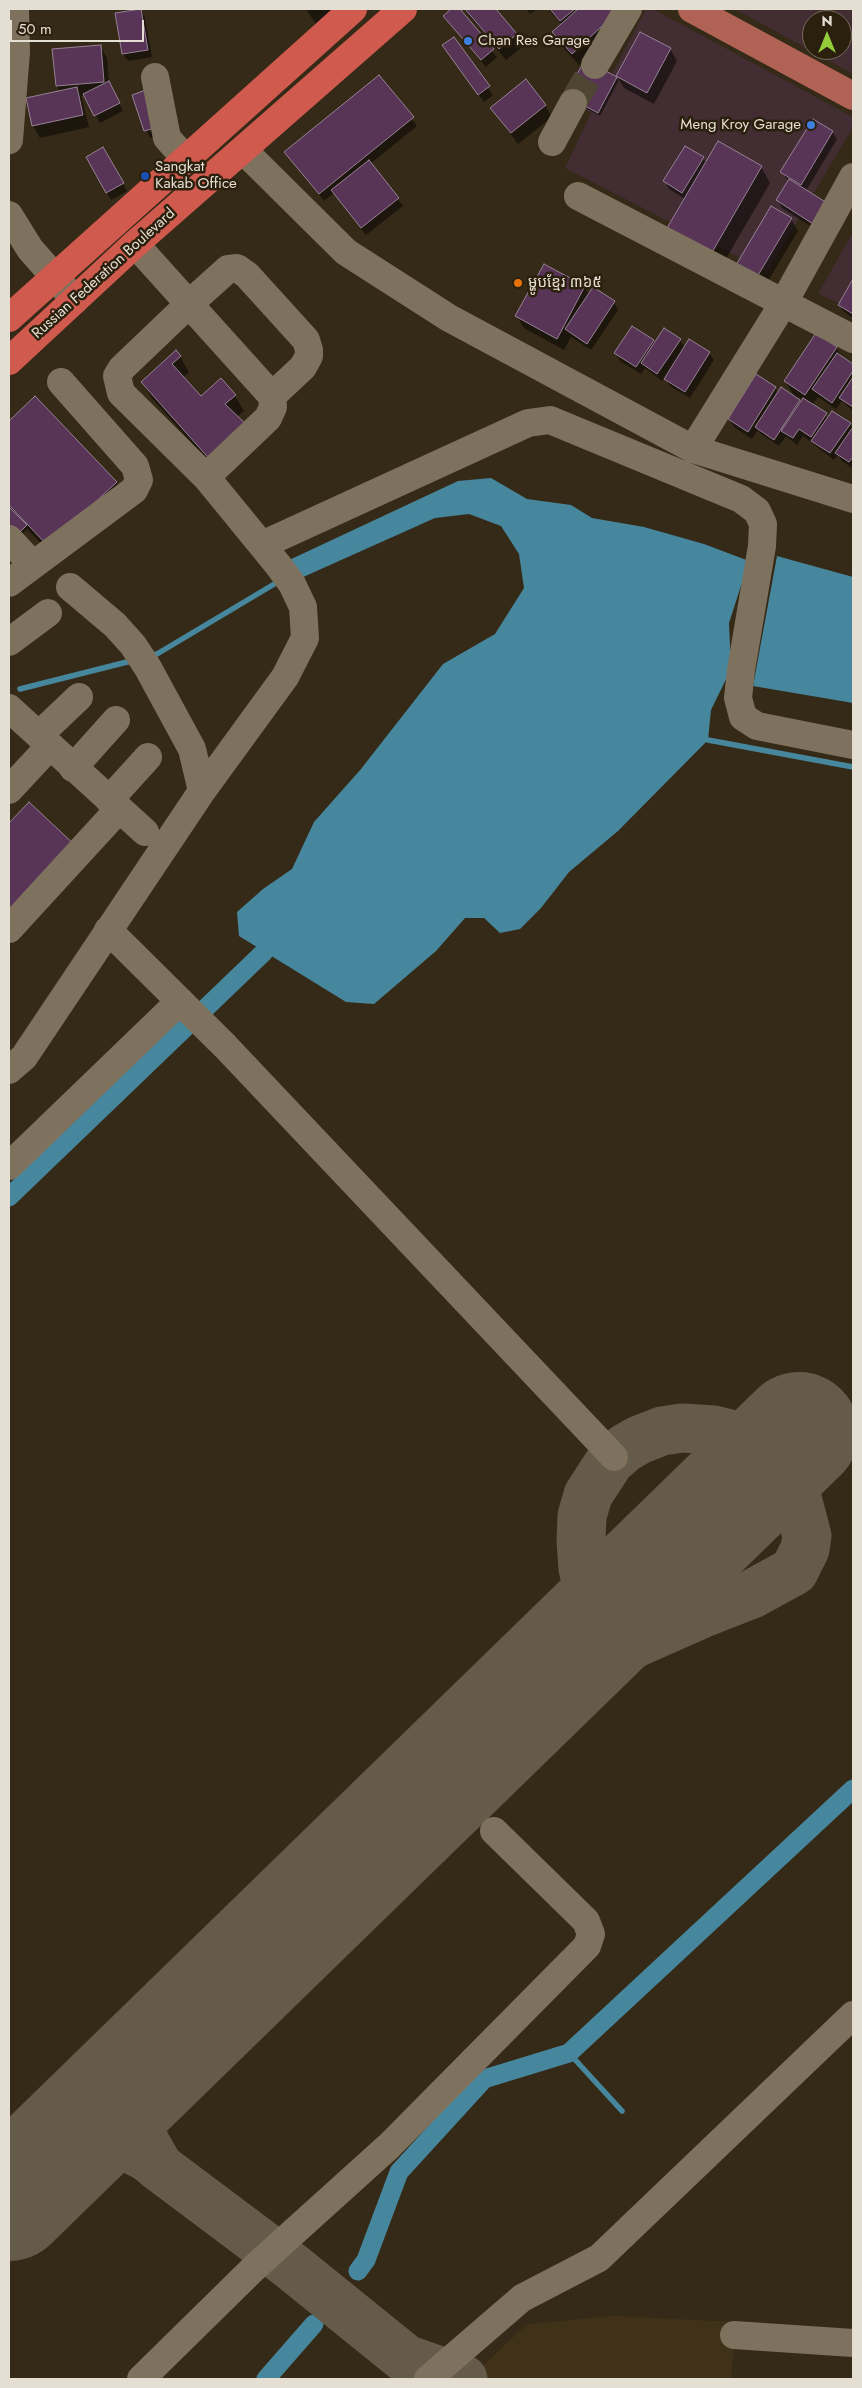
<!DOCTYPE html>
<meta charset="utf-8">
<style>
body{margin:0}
#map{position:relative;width:862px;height:2388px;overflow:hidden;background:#352a17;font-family:Jost,sans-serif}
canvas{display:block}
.frame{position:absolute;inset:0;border:10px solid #e5ded2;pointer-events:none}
.north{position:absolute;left:802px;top:10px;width:50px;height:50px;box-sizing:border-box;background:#2b200e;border:1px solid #756c5c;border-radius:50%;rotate:0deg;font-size:14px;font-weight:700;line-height:20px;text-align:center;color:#e5ded2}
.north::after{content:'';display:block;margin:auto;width:18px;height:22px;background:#94cc3c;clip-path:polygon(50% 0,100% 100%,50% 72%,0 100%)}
.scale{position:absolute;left:10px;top:20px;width:134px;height:22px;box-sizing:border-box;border:2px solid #e5ded2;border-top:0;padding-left:6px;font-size:15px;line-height:18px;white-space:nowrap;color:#e5ded2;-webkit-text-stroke:4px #2b200e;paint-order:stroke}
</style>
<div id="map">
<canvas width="862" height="2388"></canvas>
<div class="frame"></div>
<div class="north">N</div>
<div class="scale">50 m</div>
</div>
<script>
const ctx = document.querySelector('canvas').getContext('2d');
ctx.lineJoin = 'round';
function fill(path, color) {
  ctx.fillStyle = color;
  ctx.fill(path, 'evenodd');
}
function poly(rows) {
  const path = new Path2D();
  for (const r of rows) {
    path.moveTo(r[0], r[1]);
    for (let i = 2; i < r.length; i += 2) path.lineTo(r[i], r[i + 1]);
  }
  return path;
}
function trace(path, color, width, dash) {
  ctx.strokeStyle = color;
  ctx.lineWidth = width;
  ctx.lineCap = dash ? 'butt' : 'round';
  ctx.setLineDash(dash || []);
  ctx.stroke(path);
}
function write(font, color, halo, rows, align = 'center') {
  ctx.font = font + ' Jost,"Noto Sans Khmer",sans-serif';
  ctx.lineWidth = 5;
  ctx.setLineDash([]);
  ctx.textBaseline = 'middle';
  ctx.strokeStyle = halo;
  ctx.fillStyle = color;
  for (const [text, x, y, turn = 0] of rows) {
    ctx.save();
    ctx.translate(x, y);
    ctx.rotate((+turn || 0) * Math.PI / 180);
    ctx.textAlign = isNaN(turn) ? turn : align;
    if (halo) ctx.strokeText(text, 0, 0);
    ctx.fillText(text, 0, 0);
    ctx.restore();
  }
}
const industrial = poly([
 [646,9,653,9,853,117,853,127,767,272,565,168,591,113,562,98,584,60,612,74],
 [735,9,853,9,853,74],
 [812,20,842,20,842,50,812,50],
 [853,232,853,309,818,294]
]);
const built = poly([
 [613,2316,736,2322,731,2379,469,2379,527,2324]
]);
const water = poly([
 [491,478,527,499,571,505,592,518,644,527,704,544,749,561,729,623,731,669,711,710,708,740,618,831,569,872,541,908,520,929,500,933,484,918,465,918,436,951,374,1004,346,1002,239,936,237,912,263,889,292,869,314,822,361,769,443,664,495,634,524,588,519,554,501,526,469,514,435,518,301,578,287,561,458,481],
 [777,556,853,577,853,703,753,686]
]);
const shadow = poly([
 [306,9,340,9,318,27],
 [453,9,458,9,497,57,486,67,445,16],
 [464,9,494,9,516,34,523,46,506,60],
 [526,9,537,9,530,14],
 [548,9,573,9,576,13,580,9,611,9,622,26,579,65,560,44,554,33,562,25],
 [141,10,145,18,152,57,128,61,123,54],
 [454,39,493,95,484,102,448,53],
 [100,46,107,58,109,83,123,111,100,123,85,96,81,96,89,127,40,138,33,126,27,99,60,92,57,86],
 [670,49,677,61,654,104,624,88,617,76],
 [585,61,619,80,600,116,569,99],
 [379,77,417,126,370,164,403,206,366,235,334,193,324,201,286,153],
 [133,96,162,134,150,138],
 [545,105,552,117,518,144,492,108],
 [832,132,837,139,806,191,818,231,782,208,777,200,789,182,782,172],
 [103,149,127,191,111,200,88,158],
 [703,158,706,163,761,167,770,183,720,269,685,199,669,189,665,181],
 [791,219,798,231,764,288,745,276],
 [545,266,585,287,589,295,614,302,618,310,591,350,571,337,564,350,524,328,517,316],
 [853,281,853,318,844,312,839,305],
 [680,340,685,348,709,353,714,360,690,398,670,386,665,377,662,381,645,368,641,374,620,361,616,353,653,341,655,344],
 [836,347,843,359,853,365,853,411,842,401,836,409,818,397,812,405,828,418,850,424,853,430,853,469,841,460,838,455,834,460,803,436,797,445,786,436,779,446,761,434,758,430,752,439,734,427,729,419,775,388,778,393,795,397,785,381],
 [797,396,803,400,801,403],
 [180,357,189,372,183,378,201,398,235,396,244,411,237,417,222,477,151,397,142,382],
 [34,398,116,482,125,498,58,561,27,529,9,548,9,422],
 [29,804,86,864,9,946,9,825]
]);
const stream = poly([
 [149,656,157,654,281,580],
 [20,689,135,660],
 [708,740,853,767],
 [569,2053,622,2111]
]);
const canal = poly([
 [9,1197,264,952],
 [358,2271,366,2260,399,2172,484,2079,569,2053,853,1789],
 [266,2379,314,2324]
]);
const taxiway = poly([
 [538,1686,701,1614,752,1594,794,1571,805,1549,807,1536,797,1498,789,1482,770,1460,745,1440,730,1434,714,1430,682,1428,662,1431,639,1440,625,1448,610,1461,588,1495,582,1516,581,1541,583,1568,589,1593,588,1601,552,1672],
 [156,2058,144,2072,137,2109,143,2139,159,2167,291,2266,406,2359,463,2379],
 [49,2162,72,2147,98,2142,125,2146,147,2157,159,2167]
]);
const runway = poly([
 [9,2201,799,1432]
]);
const building = poly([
 [141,9,148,50,122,54,115,13,141,9],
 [451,9,460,9,494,49,481,60,443,16,451,9],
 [465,9,496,9,517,34,499,49,465,9],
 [550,9,575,9,560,21,550,9],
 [578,9,612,9,616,13,572,54,552,32,578,9],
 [640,32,671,48,647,93,616,76,640,32],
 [454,37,490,86,478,95,442,45,454,37],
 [101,45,104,82,56,86,52,49,101,45],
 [585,60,617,77,598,113,565,95,585,60],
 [379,75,414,117,319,194,284,152,379,75],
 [526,79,546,105,511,133,490,108,526,79],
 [109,81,120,103,94,116,83,94,109,81],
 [77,87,83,115,32,126,26,98,77,87],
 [146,90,159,127,144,131,132,95,146,90],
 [813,119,833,131,801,185,780,172,813,119],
 [718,141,762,166,711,254,667,228,718,141],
 [685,146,704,157,682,193,663,181,685,146],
 [103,147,124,183,106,193,86,157,103,147],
 [369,160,399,198,361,228,331,190,369,160],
 [789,179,827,203,813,224,776,200,789,179],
 [771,206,792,218,757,277,736,265,771,206],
 [544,264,585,286,557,339,515,316,544,264],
 [853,279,853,314,838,305,853,279],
 [593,287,615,301,587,344,565,329,593,287],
 [632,326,654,340,636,367,614,353,632,326],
 [664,328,681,339,657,374,641,363,664,328],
 [816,333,837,347,805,395,784,381,816,333],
 [689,339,710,352,685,392,664,379,689,339],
 [176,350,181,356,172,364,201,396,221,378,236,395,225,404,251,429,213,463,141,382,176,350],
 [837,353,853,364,853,371,832,403,812,389,837,353],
 [756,374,776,387,748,432,728,419,756,374],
 [853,377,853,407,839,398,853,377],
 [781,387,800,400,774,440,755,427,781,387],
 [35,396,117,482,48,546,9,505,9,421,35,396],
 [803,398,827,413,811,437,799,429,793,438,781,431,803,398],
 [832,411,851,423,830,453,811,441,832,411],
 [853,427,853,457,849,462,835,453,853,427],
 [9,507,27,525,9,543,9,507],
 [29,802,78,848,9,922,9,823,29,802]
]);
const minorTunnel = poly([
 [573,103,595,65]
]);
const minor = poly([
 [595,65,628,9],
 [155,77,167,138,185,158],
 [9,140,16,52,15,9],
 [552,142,573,103],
 [243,150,346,252,449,318,693,449,853,499],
 [578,196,853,339],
 [9,215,30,249,75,300],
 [693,449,783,304,853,177],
 [206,477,268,418,273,407,272,396,189,304,228,269,237,268,247,275,306,340,309,350,309,356,303,367,272,396],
 [9,539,32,564],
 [262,545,528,423,550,420,741,499,757,511,763,524,762,546,741,670,738,698,743,717,757,726,853,745],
 [9,583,134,490,139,480,135,466,61,382],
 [70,587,115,625,133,645,148,668,192,749,202,791],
 [9,642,48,613],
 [9,708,145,832],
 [39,735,79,697],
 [73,768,116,720],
 [9,790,49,747],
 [109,800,148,757],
 [9,929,119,809],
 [108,930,225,1046,614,1457],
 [9,1070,24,1057,202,791,285,677,305,638,303,607,292,584,278,565,206,477,121,393,117,376,122,368,189,304,135,244],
 [9,1166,180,1001],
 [734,2335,853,2343],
 [141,2379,255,2267,389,2146,587,1946,591,1934,586,1921,494,1831],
 [428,2379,522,2298,599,2258,853,2015]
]);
const major = poly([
 [692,9,853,96]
]);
const highway = poly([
 [9,318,353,9],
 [9,361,135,244,403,9]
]);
const markers = [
 [468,41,5,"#3f7fe0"],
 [811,125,5,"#3f7fe0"],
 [145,176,5,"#1a4fb4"],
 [518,283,5,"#e8710a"]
];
const poiNames = [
 ["Chan Res Garage",478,41],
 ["Meng Kroy Garage",801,125,"right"],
 ["Sangkat",155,167],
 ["Kakab Office",155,184],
 ["ម្ហូបខ្មែរ ៣៦៥",528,283]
];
const streetNames = [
 ["Russian Federation Boulevard",104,274,-42]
];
fill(industrial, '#412d32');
fill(built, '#403219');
fill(water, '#47879e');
fill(shadow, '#0007');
trace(stream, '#47879e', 5.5);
trace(canal, '#47879e', 19);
trace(taxiway, '#655b4a', 49);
trace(runway, '#655b4a', 120);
fill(building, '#583457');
trace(building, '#968395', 1);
trace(minorTunnel, '#4f4533', 28, [28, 14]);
trace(minor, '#7e715d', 28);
trace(major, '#b06354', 28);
trace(highway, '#d15a4e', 28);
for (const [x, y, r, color] of markers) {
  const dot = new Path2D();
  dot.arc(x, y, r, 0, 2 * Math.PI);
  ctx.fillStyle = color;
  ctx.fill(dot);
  trace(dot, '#2b200e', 2);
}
write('15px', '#e5ded2', '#2b200e', poiNames, 'left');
write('15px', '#e5ded2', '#2b200e', streetNames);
</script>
